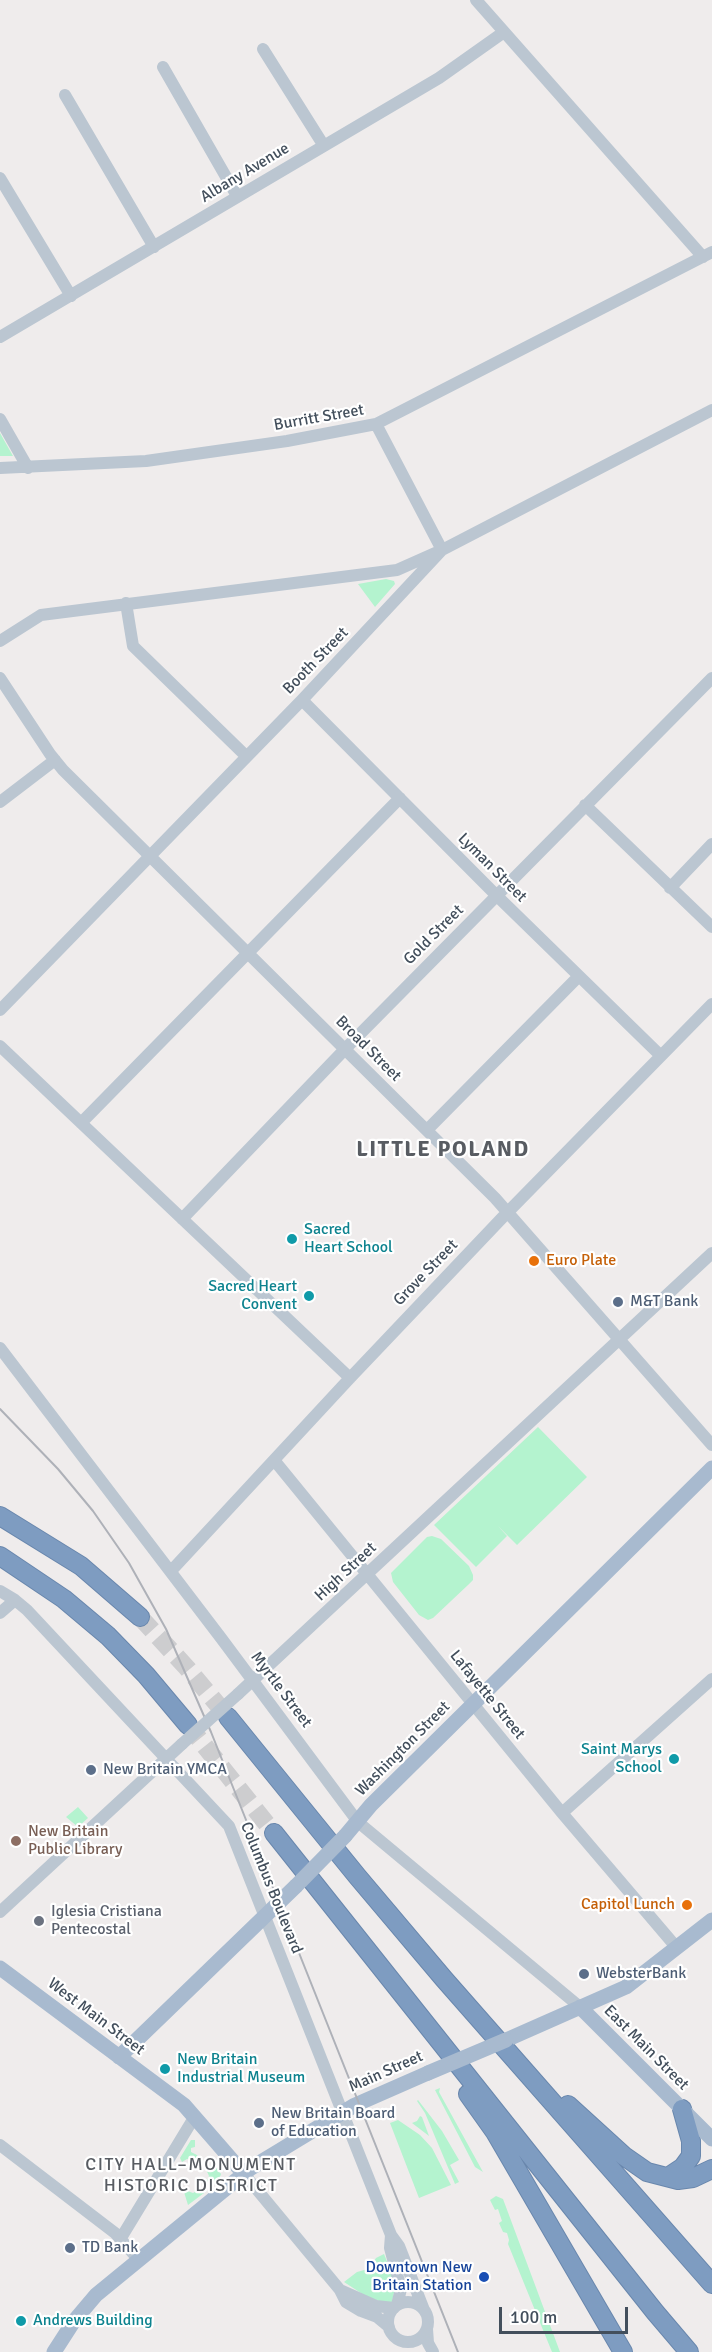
<!DOCTYPE html>
<meta charset="utf-8">
<style>
body{margin:0}
#map{position:relative;width:712px;height:2352px;overflow:hidden;background:#efecec;font-family:Signika,sans-serif}
canvas{display:block}
.scale{position:absolute;left:499px;top:2307px;width:129px;height:27px;box-sizing:border-box;border:3px solid #434f5c;border-top:0;padding-left:8px;font-size:18px;line-height:21px;white-space:nowrap;color:#434f5c;-webkit-text-stroke:4px #fff;paint-order:stroke}
</style>
<div id="map">
<canvas width="712" height="2352"></canvas>
<div class="scale">100 m</div>
</div>
<script>
const ctx = document.querySelector('canvas').getContext('2d');
ctx.lineJoin = 'round';
function fill(path, color) {
  ctx.fillStyle = color;
  ctx.fill(path, 'evenodd');
}
function poly(rows) {
  const path = new Path2D();
  for (const r of rows) {
    if (r.length === 3) {
      path.moveTo(r[0] + r[2], r[1]);
      path.arc(r[0], r[1], r[2], 0, 2 * Math.PI);
      continue;
    }
    path.moveTo(r[0], r[1]);
    for (let i = 2; i < r.length; i += 2) path.lineTo(r[i], r[i + 1]);
  }
  return path;
}
function trace(path, color, width, dash) {
  ctx.strokeStyle = color;
  ctx.lineWidth = width;
  ctx.lineCap = dash ? 'butt' : 'round';
  ctx.setLineDash(dash || []);
  ctx.stroke(path);
}
function write(font, color, halo, rows, align = 'center') {
  ctx.font = font + ' Signika,sans-serif';
  ctx.lineWidth = 4.5;
  ctx.setLineDash([]);
  ctx.textBaseline = 'middle';
  ctx.strokeStyle = halo;
  ctx.fillStyle = color;
  for (const [text, x, y, turn = 0] of rows) {
    ctx.save();
    ctx.translate(x, y);
    ctx.rotate((+turn || 0) * Math.PI / 180);
    ctx.textAlign = isNaN(turn) ? turn : align;
    if (halo) ctx.strokeText(text, 0, 0);
    ctx.fillText(text, 0, 0);
    ctx.restore();
  }
}
const green = poly([
 [0,433,13,456,0,456],
 [386,579,394,581,395,584,375,607,358,584],
 [538,1427,587,1477,517,1545,498,1526,507,1536,476,1567,434,1525],
 [432,1536,441,1539,469,1566,473,1575,473,1580,468,1585,433,1618,428,1620,419,1615,393,1582,391,1573,427,1537],
 [78,1807,88,1818,78,1827,66,1817],
 [440,2088,439,2092,483,2172,475,2167,435,2090],
 [418,2100,442,2131,459,2160,450,2165,459,2182,455,2184,425,2113,417,2101],
 [420,2116,422,2117,429,2136,412,2123,417,2121],
 [398,2120,420,2135,432,2148,451,2185,419,2198,390,2123],
 [191,2140,195,2140,195,2147,191,2148,191,2152,197,2155,200,2159,197,2161,187,2159,182,2162,180,2158],
 [207,2165,217,2168,221,2174,219,2180,210,2187,206,2183,209,2176,205,2167],
 [200,2189,204,2193,188,2205,184,2192,185,2190,193,2193],
 [496,2196,503,2199,560,2352,552,2352,508,2244,509,2240,507,2233,503,2232,499,2223,502,2221,498,2209,495,2210,490,2200],
 [384,2254,396,2284,392,2302,388,2304,367,2297,344,2282,357,2272,368,2269,376,2258]
]);
const highwayTunnel = poly([
 [140,1617,187,1668,228,1717],
 [188,1725,274,1833]
]);
const minor = poly([
 [476,0,703,257],
 [263,49,324,146],
 [163,67,237,196],
 [65,95,154,247],
 [0,178,71,296],
 [0,337,439,78,504,32],
 [0,419,28,468],
 [0,468,146,461,287,441,376,424,712,252],
 [126,603,133,646,246,756],
 [0,641,41,615,397,570,442,550,376,424],
 [0,678,50,754,63,770,495,1198,712,1445],
 [302,700,496,895,661,1056],
 [0,802,55,760],
 [585,805,712,927],
 [670,888,712,844],
 [0,1010,302,700,442,550,712,410],
 [0,1046,350,1378],
 [81,1123,400,798],
 [427,1130,579,976],
 [182,1219,349,1045,712,678],
 [0,1348,221,1638,358,1822,580,2007],
 [274,1460,562,1813,677,1948],
 [171,1571,350,1378,502,1218,712,1004],
 [0,1591,15,1600,27,1610,229,1826,391,2235,399,2246,424,2310],
 [0,1613,15,1600],
 [238,1694,712,1253],
 [562,1813,712,1679],
 [0,1912,182,1744],
 [0,2145,115,2233,139,2260],
 [244,2174,340,2290,346,2302,361,2311,377,2317,389,2327],
 [391,2235,390,2248,401,2289,397,2305],
 [121,2238,195,2116],
 [340,2290,376,2306,394,2308],
 [408,2322,20],
 [427,2329,428,2343,433,2352]
]);
const major = poly([
 [345,1836,371,1805,712,1468],
 [0,1968,184,2105,244,2174],
 [580,2007,712,2139],
 [506,2040,626,1987,712,1920],
 [119,2057,296,1886],
 [54,2352,74,2321,96,2295,251,2168,355,2105,428,2073]
]);
const highway = poly([
 [0,1516,81,1566,140,1617],
 [0,1556,64,1599,108,1636,146,1675,188,1725],
 [228,1717,357,1876,444,1979,712,2284],
 [274,1833,655,2312,689,2352],
 [468,2094,495,2132,623,2352],
 [568,2105,624,2156,647,2172,678,2180,693,2178,712,2169],
 [668,2177,683,2167,691,2156,691,2141,682,2109]
]);
const rail = poly([
 [0,1409,58,1469,93,1511,129,1563,166,1629,211,1732,458,2352]
]);
const minorBridge = poly([
 [182,1744,238,1694]
]);
const majorBridge = poly([
 [296,1886,345,1836],
 [428,2073,506,2040]
]);
const markers = [
 [292,1239,6,"#0f9aa8"],
 [534,1261,6,"#e8710a"],
 [309,1296,6,"#0f9aa8"],
 [618,1302,6,"#5c6f8a"],
 [674,1759,6,"#0f9aa8"],
 [91,1770,6,"#5c6f8a"],
 [16,1841,6,"#8d6e63"],
 [687,1905,6,"#e8710a"],
 [39,1921,6,"#6b7280"],
 [584,1974,6,"#5c6f8a"],
 [165,2069,6,"#0f9aa8"],
 [259,2123,6,"#5c6f8a"],
 [70,2248,6,"#5c6f8a"],
 [484,2277,6,"#1a4fb4"],
 [21,2321,6,"#0f9aa8"]
];
const streetNames = [
 ["Albany Avenue",245,173,-31],
 ["Burritt Street",319,418,-10],
 ["Booth Street",316,661,-46],
 ["Lyman Street",492,868,45],
 ["Gold Street",434,935,-45],
 ["Broad Street",368,1049,45],
 ["Grove Street",426,1273,-46],
 ["High Street",346,1572,-43],
 ["Myrtle Street",281,1690,53],
 ["Lafayette Street",487,1695,51],
 ["Washington Street",403,1749,-45],
 ["Columbus Boulevard",271,1888,68],
 ["West Main Street",96,2017,37],
 ["East Main Street",646,2048,45],
 ["Main Street",386,2072,-24]
];
const cultureNames = [
 ["Sacred",304,1230],
 ["Heart School",304,1248],
 ["Sacred Heart",297,1287,"right"],
 ["Convent",297,1305,"right"],
 ["Saint Marys",662,1750,"right"],
 ["School",662,1768,"right"],
 ["New Britain",177,2060],
 ["Industrial Museum",177,2078],
 ["Andrews Building",33,2321]
];
const foodNames = [
 ["Euro Plate",546,1261],
 ["Capitol Lunch",675,1905,"right"]
];
const serviceNames = [
 ["M&T Bank",630,1302],
 ["New Britain YMCA",103,1770],
 ["WebsterBank",596,1974],
 ["New Britain Board",271,2114],
 ["of Education",271,2132],
 ["TD Bank",82,2248]
];
const educationNames = [
 ["New Britain",28,1832],
 ["Public Library",28,1850]
];
const worshipNames = [
 ["Iglesia Cristiana",51,1912],
 ["Pentecostal",51,1930]
];
const transitNames = [
 ["Downtown New",472,2268],
 ["Britain Station",472,2286]
];
const neighbourhoodNames = [
 ["CITY HALL–MONUMENT",191,2165],
 ["HISTORIC DISTRICT",191,2186]
];
const districtNames = [
 ["LITTLE POLAND",443,1150]
];
fill(green, '#b4f3cf');
trace(highwayTunnel, '#cdcdcf', 18, [18, 9]);
trace(highway, '#6987ad', 20);
trace(minor, '#bbc6d1', 12);
trace(major, '#a8bacf', 15);
trace(highway, '#7e9cc1', 18);
trace(rail, '#aeb1b8', 2);
trace(minorBridge, '#bbc6d1', 12);
trace(majorBridge, '#a8bacf', 15);
for (const [x, y, r, color] of markers) {
  const dot = new Path2D();
  dot.arc(x, y, r, 0, 2 * Math.PI);
  ctx.fillStyle = color;
  ctx.fill(dot);
  trace(dot, '#fff', 2);
}
write('16px', '#434f5c', '#fff', streetNames);
write('16px', '#0d838f', '#fff', cultureNames, 'left');
write('16px', '#c56008', '#fff', foodNames, 'left');
write('16px', '#4e5e75', '#fff', serviceNames, 'left');
write('16px', '#785e54', '#fff', educationNames, 'left');
write('16px', '#5b616d', '#fff', worshipNames, 'left');
write('16px', '#164399', '#fff', transitNames, 'right');
ctx.letterSpacing = '1.5px';
write('18px', '#585c62', '#fff', neighbourhoodNames);
ctx.letterSpacing = '0px';
ctx.letterSpacing = '1.5px';
write('bold 22px', '#585c62', '#fff', districtNames);
ctx.letterSpacing = '0px';
</script>
